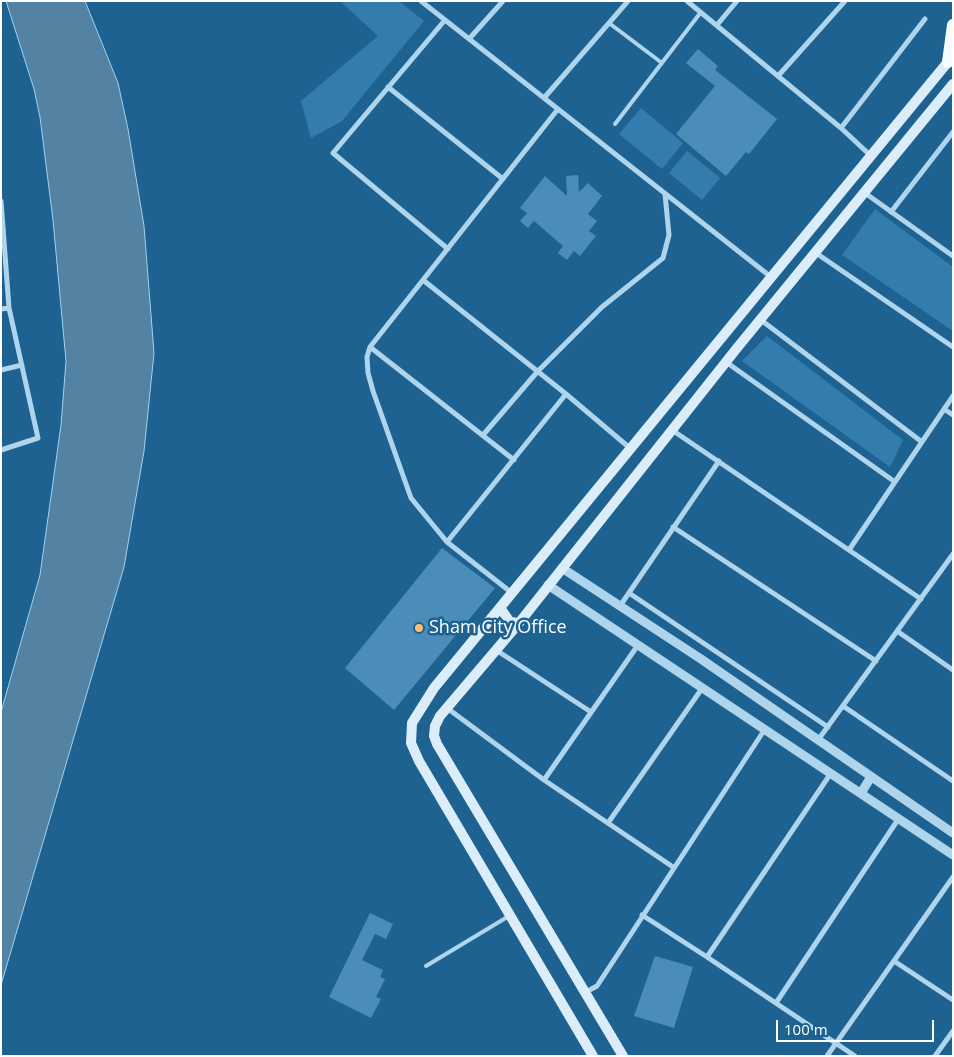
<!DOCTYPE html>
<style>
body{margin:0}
#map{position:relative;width:954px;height:1057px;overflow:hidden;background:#1e6291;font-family:"Open Sans",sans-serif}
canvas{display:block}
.frame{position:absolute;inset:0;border:2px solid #fff;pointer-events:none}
.scale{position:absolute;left:776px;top:1020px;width:158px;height:22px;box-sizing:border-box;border:2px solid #fff;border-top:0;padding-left:6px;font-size:15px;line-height:18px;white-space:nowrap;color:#fff;-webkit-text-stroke:4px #1e6291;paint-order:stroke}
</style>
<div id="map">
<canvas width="954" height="1057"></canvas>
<div class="frame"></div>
<div class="scale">100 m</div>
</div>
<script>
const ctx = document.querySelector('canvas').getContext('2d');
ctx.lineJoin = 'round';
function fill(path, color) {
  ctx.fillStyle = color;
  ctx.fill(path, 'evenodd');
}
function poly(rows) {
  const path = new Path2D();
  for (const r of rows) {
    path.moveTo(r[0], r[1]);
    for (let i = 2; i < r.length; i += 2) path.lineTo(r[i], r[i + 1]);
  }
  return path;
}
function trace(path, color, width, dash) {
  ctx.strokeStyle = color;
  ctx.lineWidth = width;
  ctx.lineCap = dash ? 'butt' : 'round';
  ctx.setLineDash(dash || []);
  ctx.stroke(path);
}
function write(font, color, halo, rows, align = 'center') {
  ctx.font = font + ' "Open Sans",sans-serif';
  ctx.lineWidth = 5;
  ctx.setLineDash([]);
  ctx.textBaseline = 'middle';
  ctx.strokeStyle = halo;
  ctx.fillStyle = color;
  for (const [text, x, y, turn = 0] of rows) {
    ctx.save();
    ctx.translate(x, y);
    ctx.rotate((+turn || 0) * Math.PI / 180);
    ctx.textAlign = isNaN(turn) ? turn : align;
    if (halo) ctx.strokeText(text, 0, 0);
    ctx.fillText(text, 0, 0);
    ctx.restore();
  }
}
const green = poly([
 [340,1,399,1,424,21,342,121,311,138,301,101,378,36],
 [641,108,683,143,662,169,619,134],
 [687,151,720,178,702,200,669,173],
 [875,209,953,267,953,331,842,255],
 [767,336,903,440,890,467,742,361]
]);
const water = poly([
 [6,1,85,1,118,83,128,129,144,226,154,353,144,451,124,567,1,985,1,712,40,575,61,425,66,361,53,220,40,117,34,89,6,1]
]);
const building = poly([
 [698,49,718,66,715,70,777,119,749,154,746,152,726,176,676,134,715,86,686,63],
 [578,175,579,192,588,183,602,196,588,214,597,221,589,231,596,236,580,256,574,251,567,260,558,253,563,246,534,221,528,228,520,221,527,213,520,208,545,176,567,196,566,176],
 [442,548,495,588,394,710,345,668],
 [370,913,393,924,386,939,375,934,362,960,383,970,380,977,385,979,376,997,381,999,371,1018,329,997],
 [655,956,693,967,674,1028,634,1016]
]);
const service = poly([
 [609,23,662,63],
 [615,124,701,12],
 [426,966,509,916]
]);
const minor = poly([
 [421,1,771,277],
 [687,1,841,128,871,156],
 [445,20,333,153,448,249],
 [717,25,737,1],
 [469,39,503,1],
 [778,76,845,1],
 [388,87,503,179],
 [544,98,628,1],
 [841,128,925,19],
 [865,193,953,256],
 [1,201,9,308,38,438,1,450],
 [891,212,953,132],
 [816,253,953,347],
 [423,280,566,394,631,449],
 [1,309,9,308],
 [761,320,922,442],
 [370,347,514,460],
 [726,362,895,482],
 [1,370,22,365],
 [944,409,953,415],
 [672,430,921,599],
 [483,435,538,371,602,307,663,258,669,235,665,194],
 [673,527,876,661],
 [447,542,566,394],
 [849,550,953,396],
 [512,593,447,542,411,498,373,391,368,373,367,357,370,347,558,109],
 [629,593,828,727],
 [620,606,719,461],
 [897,631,953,670],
 [496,650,591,712],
 [843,706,953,781],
 [447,708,544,780,673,867],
 [818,740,953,554],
 [544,780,638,645],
 [608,823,703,687],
 [642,915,707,957,831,773],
 [707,957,855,1056],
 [894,961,953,1000],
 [586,992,597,986,765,729],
 [776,1003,899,818],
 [827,1056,953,877],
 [935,1056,953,1031]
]);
const tertiary = poly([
 [562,568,701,659,953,833],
 [548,585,953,855],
 [861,793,871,777]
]);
const secondary = poly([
 [501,609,510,622,519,623],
 [593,1056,419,761,411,743,412,723,434,688,952,57],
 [623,1056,437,744,434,736,435,726,440,716,519,623,737,348,953,84]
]);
const primary = poly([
 [948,62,953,25]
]);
const markers = [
 [419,628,5,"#fcbe6f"]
];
const poiNames = [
 ["Sham City Office",429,628]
];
fill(green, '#327dae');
fill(water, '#5482a2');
trace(water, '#a2d2ef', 1);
fill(building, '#4b8db9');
trace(service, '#afd5ed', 4);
trace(minor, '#afd5ed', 5);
trace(tertiary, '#afd5ed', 9);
trace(secondary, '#dcedfa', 10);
trace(primary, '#f6fbff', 12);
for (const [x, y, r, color] of markers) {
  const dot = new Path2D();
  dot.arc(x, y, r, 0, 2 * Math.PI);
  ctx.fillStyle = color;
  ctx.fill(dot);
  trace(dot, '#1e6291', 2);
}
write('18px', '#fff', '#1e6291', poiNames, 'left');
</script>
